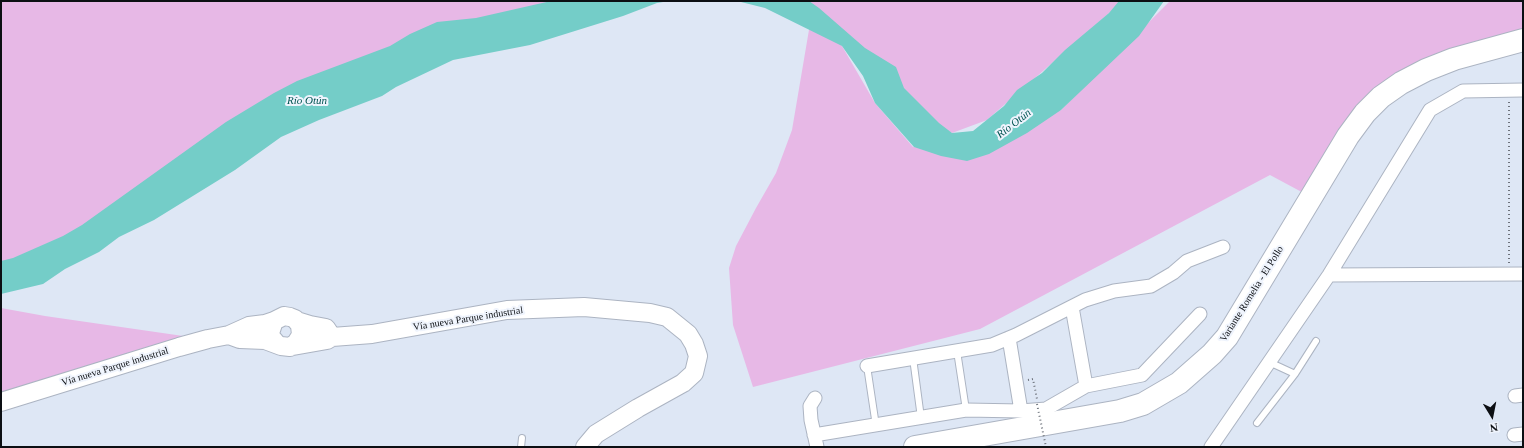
<!DOCTYPE html>
<meta charset="utf-8">
<style>
body{margin:0}
#map{position:relative;width:1524px;height:448px;overflow:hidden;background:#dee7f5;font-family:"Times New Roman",serif}
canvas{display:block}
.frame{position:absolute;inset:0;border:2px solid #0c0f13;pointer-events:none}
.north{position:absolute;left:1472px;top:396px;width:40px;height:40px;-webkit-text-stroke:3px #eff4fd;paint-order:stroke;rotate:170deg;font-size:11px;font-weight:700;line-height:16px;text-align:center;color:#0c0f13}
.north::after{content:'';display:block;margin:auto;width:14px;height:18px;background:#0c0f13;clip-path:polygon(50% 0,100% 100%,50% 72%,0 100%)}
</style>
<div id="map">
<canvas width="1524" height="448"></canvas>
<div class="frame"></div>
<div class="north">N</div>
</div>
<script>
const ctx = document.querySelector('canvas').getContext('2d');
ctx.lineJoin = 'round';
function fill(path, color) {
  ctx.fillStyle = color;
  ctx.fill(path, 'evenodd');
}
function poly(rows) {
  const path = new Path2D();
  for (const r of rows) {
    path.moveTo(r[0], r[1]);
    for (let i = 2; i < r.length; i += 2) path.lineTo(r[i], r[i + 1]);
  }
  return path;
}
function trace(path, color, width, dash) {
  ctx.strokeStyle = color;
  ctx.lineWidth = width;
  ctx.lineCap = dash ? 'butt' : 'round';
  ctx.setLineDash(dash || []);
  ctx.stroke(path);
}
function write(font, color, halo, rows, align = 'center') {
  ctx.font = font + ' "Times New Roman",serif';
  ctx.lineWidth = 4;
  ctx.setLineDash([]);
  ctx.textBaseline = 'middle';
  ctx.strokeStyle = halo;
  ctx.fillStyle = color;
  for (const [text, x, y, turn = 0] of rows) {
    ctx.save();
    ctx.translate(x, y);
    ctx.rotate((+turn || 0) * Math.PI / 180);
    ctx.textAlign = isNaN(turn) ? turn : align;
    if (halo) ctx.strokeText(text, 0, 0);
    ctx.fillText(text, 0, 0);
    ctx.restore();
  }
}
const green = poly([
 [1,1,596,1,465,38,1,276],
 [787,1,1123,1,987,120,952,133,905,109,852,37],
 [1170,1,1523,1,1523,40,1426,70,1372,107,1311,197,1270,175,980,329,753,387,733,325,729,268,736,246,756,208,776,173,792,130,811,18,842,46,875,103,913,147,1061,110],
 [1,308,45,316,197,338,1,402]
]);
const water = poly([
 [551,1,669,1,657,3,623,16,530,45,453,60,396,87,382,96,319,120,281,137,235,170,154,220,119,237,99,252,65,269,43,284,1,294,1,261,13,258,63,236,82,225,226,122,274,93,297,81,390,46,410,34,437,22,476,18],
 [737,1,809,1,819,8,865,48,896,67,904,88,939,123,952,133,973,131,1004,106,1017,90,1042,73,1065,50,1109,13,1119,1,1164,1,1139,36,1061,110,1027,133,989,154,967,161,941,156,914,147,875,103,863,76,842,46,765,8]
]);
const path = poly([
 [1509,263,1509,101],
 [1028,380,1033,379,1037,399]
]);
const lane = poly([
 [957,351,966,410],
 [913,358,921,418],
 [1269,362,1295,374],
 [867,366,876,426],
 [1257,423,1295,374,1316,341],
 [521,447,522,438]
]);
const street = poly([
 [1329,275,1523,274],
 [867,366,992,345,1016,335,1085,300,1114,291,1151,286,1173,273,1187,261,1223,247],
 [1086,386,1142,375,1200,314],
 [1515,396,1523,395],
 [815,398,810,406,811,420,817,447],
 [1021,411,1046,409],
 [1049,423,1046,409,1086,386,1072,307],
 [814,435,966,410,1021,411,1009,338],
 [1514,435,1523,434],
 [1211,447,1329,275,1430,110,1463,91,1523,90]
]);
const secondary = poly([
 [297,321,310,325,326,328,332,337],
 [229,335,240,339,265,340,281,346,290,347,296,343,301,335,300,325,295,319,290,317,284,316,274,321,270,333,271,337,276,343],
 [293,346,327,340,332,337,372,334,507,310,584,307,650,313,667,317,688,334,694,344,698,356,694,373,683,383,638,408,596,434,585,447],
 [1,402,179,347,208,339,229,335,249,326,265,324,274,321]
]);
const highway = poly([
 [915,447,1120,411,1143,404,1179,383,1212,354,1227,337,1348,136,1365,113,1381,97,1401,83,1426,70,1454,59,1523,40]
]);
const pathBridge = poly([
 [1037,404,1046,447]
]);
const streetNames = [
 ["Variante Romelia - El Pollo",1252,294,-58],
 ["Vía nueva Parque industrial",468,319,-9],
 ["Vía nueva Parque industrial",115,367,-17]
];
const waterNames = [
 ["Río Otún",307,101],
 ["Río Otún",1014,124,-38]
];
fill(green, '#e7b8e6');
fill(water, '#74cdc8');
trace(lane, '#acb4c2', 8);
trace(street, '#acb4c2', 15);
trace(secondary, '#acb4c2', 20);
trace(highway, '#acb4c2', 24);
trace(path, '#6e737c', 2, [1, 3]);
trace(lane, '#fff', 6);
trace(street, '#fff', 13);
trace(secondary, '#fff', 18);
trace(highway, '#fff', 22);
trace(pathBridge, '#6e737c', 2, [1, 3]);
write('10px', '#0c0f13', '#eff4fd', streetNames);
write('italic 11px', '#005451', '#eff4fd', waterNames);
</script>
